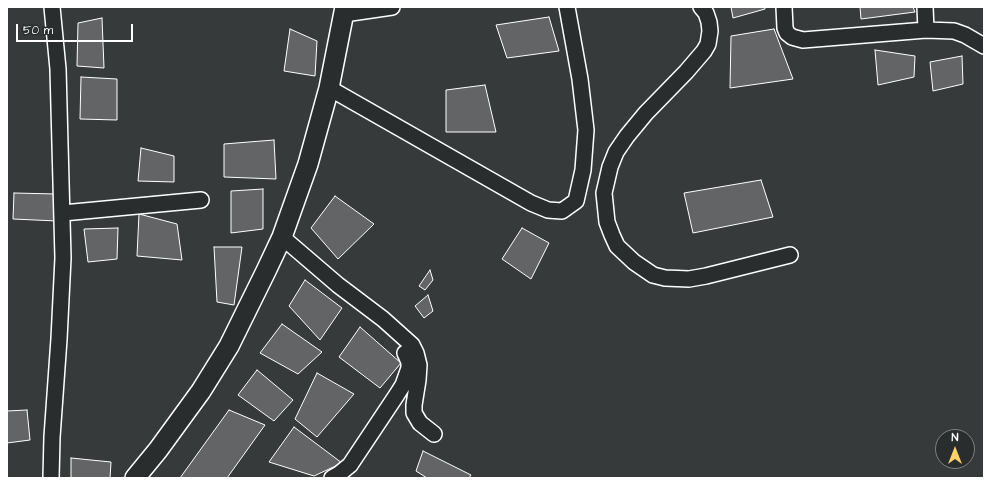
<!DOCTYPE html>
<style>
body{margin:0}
#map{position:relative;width:991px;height:485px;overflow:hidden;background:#373a3b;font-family:"Architects Daughter",sans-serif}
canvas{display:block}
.frame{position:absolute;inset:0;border:8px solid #fff;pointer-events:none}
.north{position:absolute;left:935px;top:429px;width:40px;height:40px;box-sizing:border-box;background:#2a2d2e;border:1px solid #7f8182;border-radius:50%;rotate:0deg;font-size:11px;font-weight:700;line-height:16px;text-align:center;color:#fff}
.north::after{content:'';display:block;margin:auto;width:14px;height:18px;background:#ffd166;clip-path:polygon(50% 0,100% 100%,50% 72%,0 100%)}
.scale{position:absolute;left:16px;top:24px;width:117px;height:18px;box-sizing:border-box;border:2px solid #fff;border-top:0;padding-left:5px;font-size:12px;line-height:14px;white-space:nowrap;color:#fff;-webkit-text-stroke:3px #2a2d2e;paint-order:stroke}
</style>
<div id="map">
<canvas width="991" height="485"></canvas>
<div class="frame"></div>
<div class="north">N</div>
<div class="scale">50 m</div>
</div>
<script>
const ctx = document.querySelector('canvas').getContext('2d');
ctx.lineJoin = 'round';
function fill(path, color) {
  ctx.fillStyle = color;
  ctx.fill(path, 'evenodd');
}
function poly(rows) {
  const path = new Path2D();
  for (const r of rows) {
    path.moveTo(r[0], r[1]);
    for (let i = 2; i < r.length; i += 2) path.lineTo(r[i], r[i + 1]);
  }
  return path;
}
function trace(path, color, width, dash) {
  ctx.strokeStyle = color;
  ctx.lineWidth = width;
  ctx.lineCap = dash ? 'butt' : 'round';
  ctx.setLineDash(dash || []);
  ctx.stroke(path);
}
const building = poly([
 [731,7,765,7,765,9,733,18,731,7],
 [860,7,913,7,915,12,861,19,860,7],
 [549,17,559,51,507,58,496,25,549,17],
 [102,18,104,68,77,66,78,23,102,18],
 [290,29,317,41,315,76,284,71,290,29],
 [774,29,793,79,730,88,731,36,774,29],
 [875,50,915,56,914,77,878,85,875,50],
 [962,56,963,84,933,91,930,62,962,56],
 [81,77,117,79,117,120,80,119,81,77],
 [485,85,496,132,446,132,446,90,485,85],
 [274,140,276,179,224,177,224,144,274,140],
 [141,148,174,156,174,182,138,181,141,148],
 [761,180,773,217,693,233,684,193,761,180],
 [263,189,263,229,231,233,231,191,263,189],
 [14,193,56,194,57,221,13,219,14,193],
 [335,196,374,224,338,259,311,228,335,196],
 [139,214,177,224,182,260,137,256,139,214],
 [118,228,117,259,88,262,84,229,118,228],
 [522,228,549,243,531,279,502,259,522,228],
 [214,247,242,247,234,305,217,302,214,247],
 [430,270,433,280,425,290,419,286,430,270],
 [305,280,342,308,320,340,289,306,305,280],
 [428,295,433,311,424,318,415,306,428,295],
 [282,324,322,352,298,374,260,353,282,324],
 [360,327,401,363,380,388,339,357,360,327],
 [257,370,293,400,274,421,238,395,257,370],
 [317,373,354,394,317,437,295,419,317,373],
 [27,410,30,440,7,443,7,411,27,410],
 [229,410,265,425,227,478,180,478,229,410],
 [294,427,342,463,314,476,269,462,294,427],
 [423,451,471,475,469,478,427,478,416,471,423,451],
 [71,458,111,462,110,478,71,478,71,458]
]);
const minor = poly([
 [701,7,706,13,709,22,710,31,708,44,704,51,686,72,646,113,627,136,616,152,610,167,604,193,607,222,612,235,617,246,634,262,653,275,665,278,689,279,706,276,790,255],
 [784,7,785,28,787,33,792,37,803,40,926,30,925,7],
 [344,14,392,7],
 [926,30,954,31,965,35,984,46],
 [329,88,531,203,548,210,562,211,576,201,583,170,586,130,580,79,567,7],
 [63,213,201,200],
 [282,237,338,285,383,319,412,345,416,353,419,365,418,380,414,405,414,413,420,423,434,434],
 [51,478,52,437,59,339,63,258,58,69,52,7],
 [332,478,339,474,350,465,396,396,403,385,409,368,409,362,405,353]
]);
const major = poly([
 [135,478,158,450,201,391,229,346,266,271,282,237,308,164,329,88,345,7]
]);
fill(building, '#636465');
trace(building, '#fff', 1);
trace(minor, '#fff', 18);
trace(major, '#fff', 22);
trace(minor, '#2a2d2e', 15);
trace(major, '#2a2d2e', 19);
</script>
